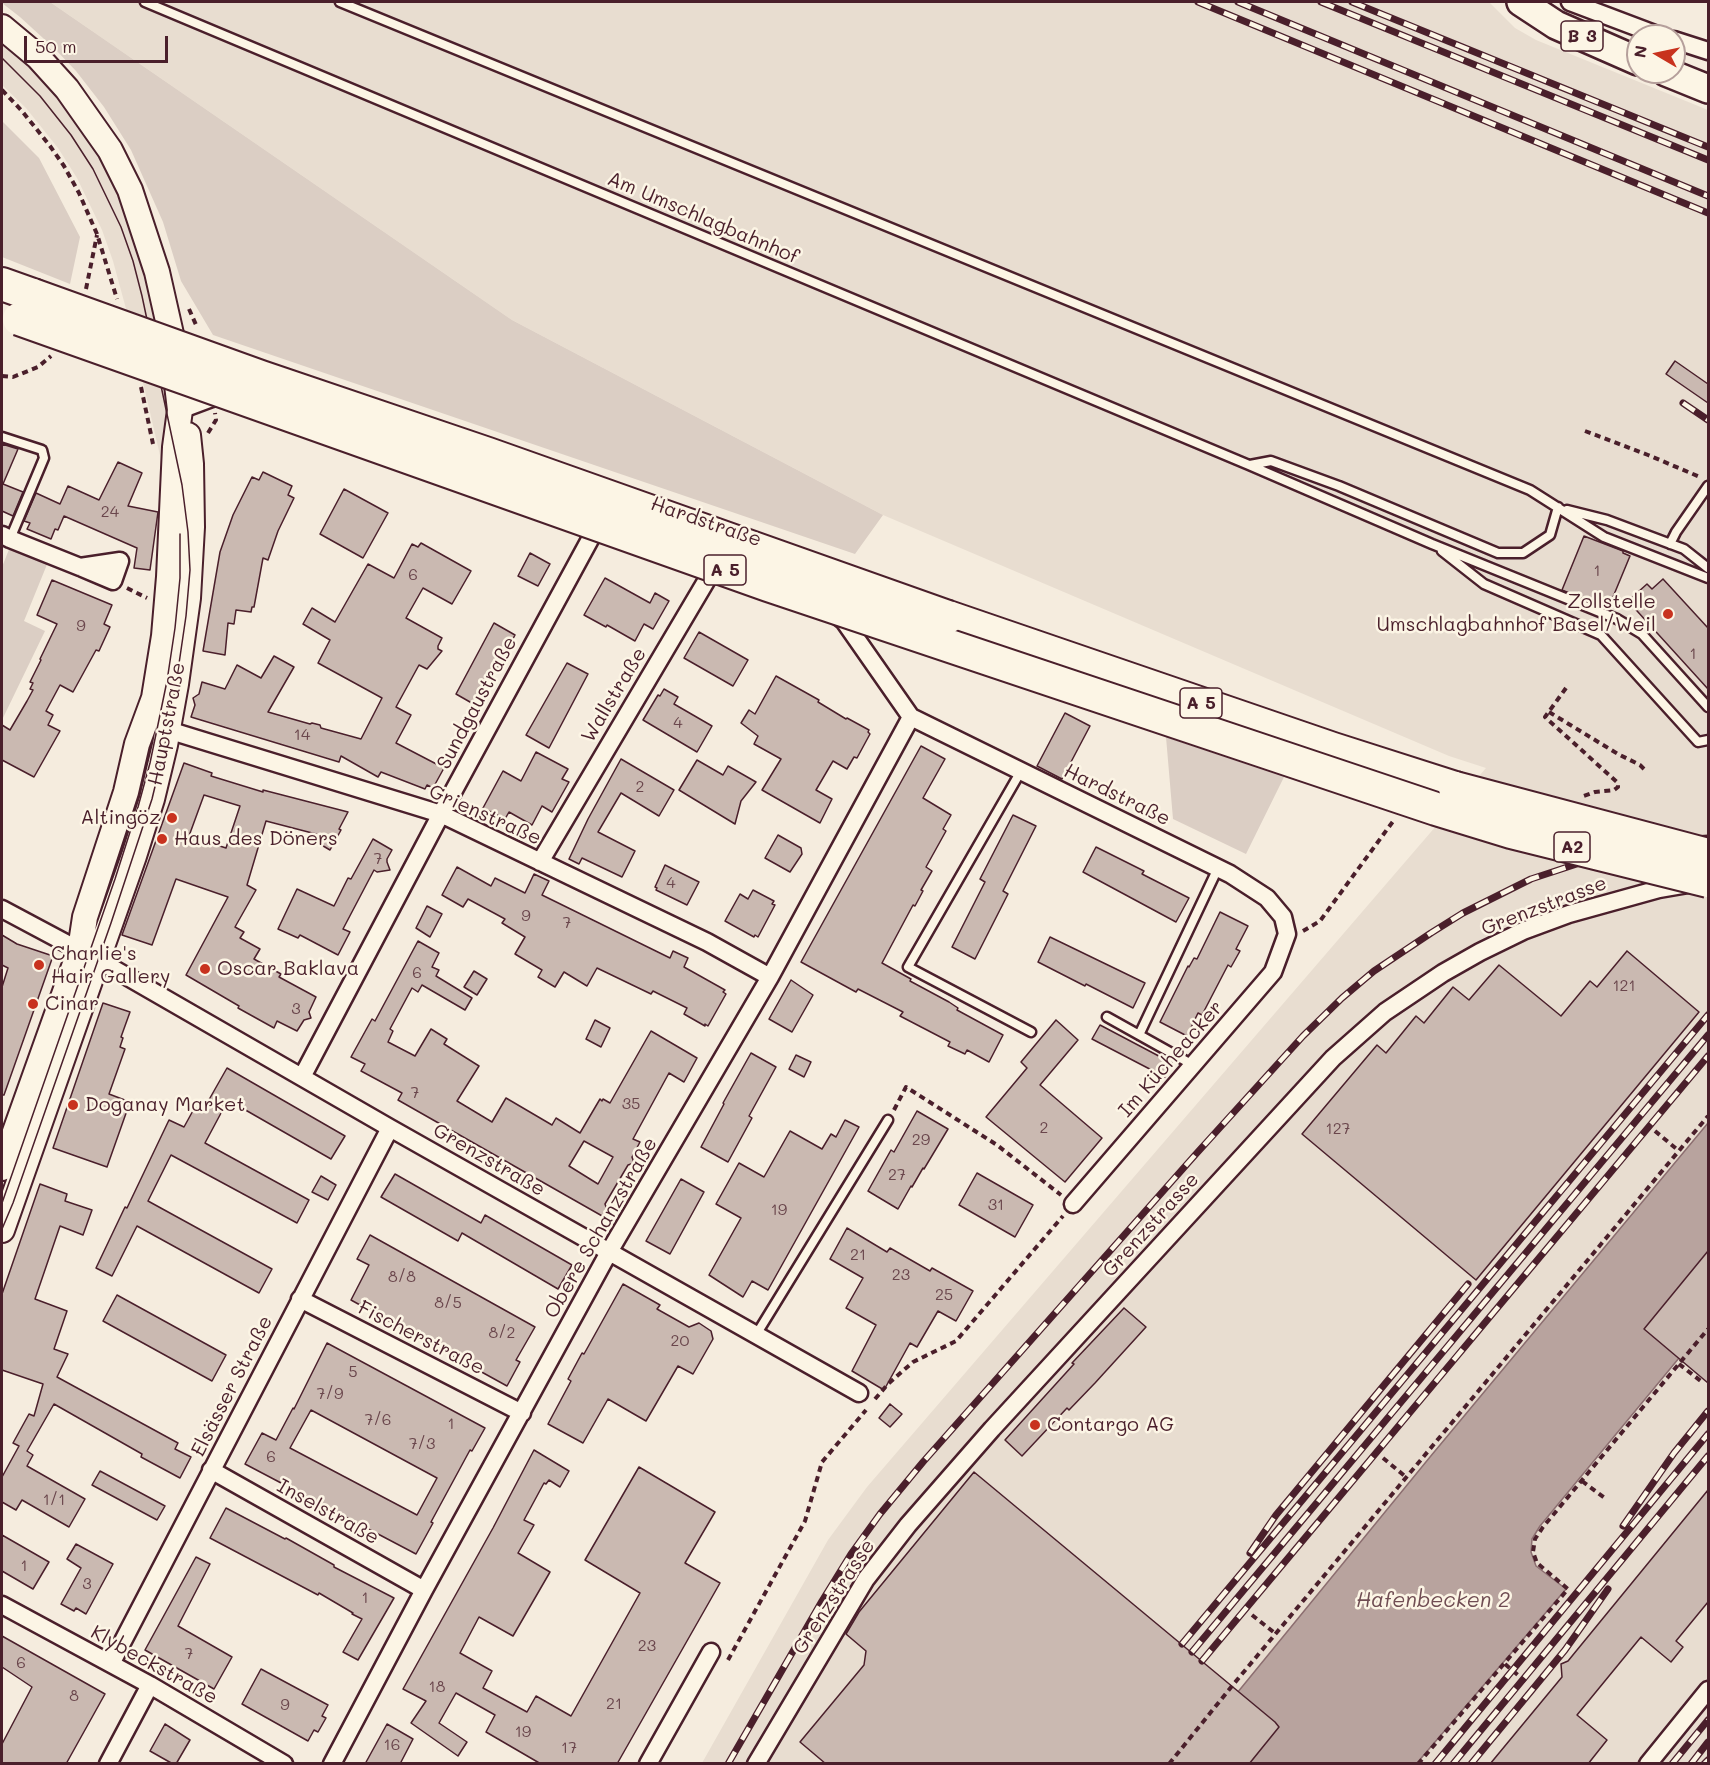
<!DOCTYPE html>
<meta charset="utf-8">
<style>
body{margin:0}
#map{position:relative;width:1710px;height:1765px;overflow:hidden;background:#f5ecde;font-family:Mali,sans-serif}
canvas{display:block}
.frame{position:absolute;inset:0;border:3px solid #4a1f2b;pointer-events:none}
.north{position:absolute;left:1626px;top:24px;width:60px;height:60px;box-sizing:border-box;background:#fcf5e5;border:2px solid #b59f9b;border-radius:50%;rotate:279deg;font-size:16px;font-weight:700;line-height:24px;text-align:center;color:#4a1f2b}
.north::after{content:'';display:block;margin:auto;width:21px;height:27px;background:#c8321e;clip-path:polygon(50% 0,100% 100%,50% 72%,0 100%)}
.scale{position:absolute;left:24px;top:36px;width:144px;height:27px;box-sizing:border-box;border:3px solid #4a1f2b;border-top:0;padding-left:8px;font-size:18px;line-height:21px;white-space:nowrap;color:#4a1f2b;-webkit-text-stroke:4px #fcf5e5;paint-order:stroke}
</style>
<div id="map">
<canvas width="1710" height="1765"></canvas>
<div class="frame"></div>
<div class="north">N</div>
<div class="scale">50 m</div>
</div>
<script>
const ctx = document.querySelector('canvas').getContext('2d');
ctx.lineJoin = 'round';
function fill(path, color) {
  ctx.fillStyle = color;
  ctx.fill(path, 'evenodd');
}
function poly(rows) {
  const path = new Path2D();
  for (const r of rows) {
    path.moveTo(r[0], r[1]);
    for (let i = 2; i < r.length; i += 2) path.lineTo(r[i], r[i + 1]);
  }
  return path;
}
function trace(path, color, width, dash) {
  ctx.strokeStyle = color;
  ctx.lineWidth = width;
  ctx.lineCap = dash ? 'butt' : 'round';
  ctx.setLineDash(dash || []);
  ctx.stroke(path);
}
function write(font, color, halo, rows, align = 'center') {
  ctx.font = font + ' Mali,sans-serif';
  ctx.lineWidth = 5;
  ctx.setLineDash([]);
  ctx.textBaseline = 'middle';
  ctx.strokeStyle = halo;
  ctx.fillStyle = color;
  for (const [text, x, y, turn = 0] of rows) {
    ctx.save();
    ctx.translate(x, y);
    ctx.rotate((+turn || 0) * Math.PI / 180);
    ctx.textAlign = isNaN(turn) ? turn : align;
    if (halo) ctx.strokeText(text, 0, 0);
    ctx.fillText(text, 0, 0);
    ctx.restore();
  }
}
const built = poly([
 [50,2,1489,2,1515,28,1536,40,1708,110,1708,1763,702,1763,828,1540,867,1487,1486,768,1449,756,883,515,512,320],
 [2,39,60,95,100,153,122,198,159,316,169,416,169,494,125,305,113,261,102,230,77,178,58,148,26,108,2,85]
]);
const green = poly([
 [2,2,50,2,512,320,883,515,855,554,213,335,181,281,163,222,131,150,104,107,76,71,55,49,20,17,2,3],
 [2,121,39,158,80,237,70,284,2,257],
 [10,547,48,562,24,621,45,631,2,720,2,567],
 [1166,737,1284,777,1246,854,1173,819]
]);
const water = poly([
 [1708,1123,1708,1323,1540,1526,1532,1539,1531,1552,1536,1566,1566,1589,1417,1763,1179,1764,1430,1457,1708,1123]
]);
const building = poly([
 [1675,361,1708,384,1708,403,1666,374,1675,361],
 [2,444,18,449,3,484,23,492,13,516,2,511,2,444],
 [118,462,142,473,128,506,158,512,150,570,134,568,137,548,64,516,58,530,55,529,51,539,27,529,30,523,24,521,36,493,60,504,68,486,99,500,118,462],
 [263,472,292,486,288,495,294,498,278,531,268,560,263,558,254,607,252,607,251,612,236,610,234,624,228,623,225,655,203,651,220,552,233,515,252,477,259,480,263,472],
 [344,489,388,513,363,558,320,534,344,489],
 [1584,536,1623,551,1623,553,1630,556,1608,609,1562,590,1584,536],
 [421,543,471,571,452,604,423,588,406,618,442,638,438,646,438,649,442,651,427,669,419,665,396,707,411,715,396,743,444,768,433,788,427,785,425,789,381,772,378,777,341,756,339,762,191,717,195,705,193,698,199,694,202,682,225,689,237,665,261,678,274,656,294,667,268,712,310,724,312,723,320,725,321,728,361,739,382,698,318,663,330,640,303,624,312,608,335,622,368,564,394,578,412,544,418,547,421,543],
 [530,553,550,564,538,586,518,576,530,553],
 [605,578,650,603,655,593,669,601,653,629,644,624,635,641,607,625,606,627,584,615,605,578],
 [1663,579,1708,628,1708,689,1628,601,1647,584,1652,589,1663,579],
 [52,580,112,605,104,624,110,627,99,651,96,650,73,692,60,685,46,711,53,715,48,725,60,731,34,777,2,760,2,725,10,730,27,701,33,690,30,689,33,683,30,682,41,660,40,659,57,624,37,615,52,580],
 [494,623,515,635,477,706,456,694,494,623],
 [699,632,748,660,733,686,684,658,699,632],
 [567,663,588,674,549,748,526,735,567,663],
 [776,676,819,700,818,702,846,719,847,718,869,730,868,732,870,734,857,758,854,757,847,769,833,761,816,790,832,799,820,823,762,790,781,759,754,744,758,736,741,723,749,710,755,714,776,676],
 [664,689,678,697,674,704,712,726,697,752,643,720,658,695,660,696,664,689],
 [1065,713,1090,726,1062,779,1037,766,1065,713],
 [921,746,945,759,923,798,951,815,943,829,946,831,926,867,932,871,921,890,923,891,915,906,913,905,882,963,911,979,910,981,949,1002,958,1008,957,1010,1003,1035,989,1062,967,1050,965,1054,948,1046,950,1042,900,1016,903,1012,858,989,856,992,801,962,921,746],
 [536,752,568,769,562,779,569,782,552,812,542,806,532,825,509,812,505,819,483,808,503,771,521,781,536,752],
 [621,759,674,790,659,816,621,793,598,832,635,851,622,877,582,858,579,864,569,859,588,819,621,759],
 [697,760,723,775,728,766,756,782,741,801,735,824,679,790,697,760],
 [184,763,212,773,211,776,263,792,263,790,348,812,339,829,341,830,330,850,313,840,316,834,266,821,247,885,256,890,235,927,244,932,240,938,260,949,254,959,281,974,279,977,316,997,309,1012,311,1018,304,1020,297,1031,277,1021,274,1028,238,1008,239,1006,186,975,228,897,176,879,152,945,122,935,184,763],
 [204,795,240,806,226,848,189,836,204,795],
 [1013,815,1036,826,1003,891,1008,894,975,959,952,947,985,882,980,879,1013,815],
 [778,835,801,848,802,854,790,872,765,858,778,835],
 [373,839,392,850,387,859,387,862,390,870,377,872,374,870,343,929,350,932,338,955,300,935,298,938,278,929,297,889,334,906,348,878,351,879,373,839],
 [1096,847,1144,871,1142,874,1189,898,1176,922,1083,872,1096,847],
 [665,865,699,882,687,905,656,890,657,888,655,887,665,865],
 [457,867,491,886,495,878,525,893,534,874,549,881,542,895,670,958,673,951,688,958,684,967,725,990,723,992,726,994,708,1026,705,1024,705,1026,684,1014,687,1008,653,991,651,994,597,968,587,986,564,972,555,987,538,977,542,970,515,954,525,937,502,923,505,919,468,899,463,907,442,895,457,867],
 [753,890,774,901,772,904,775,905,758,937,755,935,754,937,725,921,740,894,748,899,753,890],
 [427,906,442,914,430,937,416,928,427,906],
 [1220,912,1248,926,1236,949,1240,951,1231,967,1228,965,1202,1015,1198,1013,1187,1036,1160,1022,1188,966,1189,967,1194,958,1197,959,1220,912],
 [2,935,17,944,53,956,4,1095,2,1095,2,987,8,968,2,965,2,935],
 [1050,937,1145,983,1133,1008,1086,984,1085,986,1038,962,1050,937],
 [418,941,439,953,432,967,439,970,436,976,472,998,465,1010,422,985,418,992,412,988,390,1029,393,1031,388,1042,415,1056,431,1029,447,1039,444,1044,479,1066,457,1101,492,1122,506,1098,552,1125,556,1118,580,1133,600,1099,602,1101,603,1099,610,1103,651,1031,697,1058,684,1082,669,1073,633,1139,640,1142,632,1157,634,1163,628,1165,605,1204,611,1221,398,1100,402,1093,361,1071,365,1064,351,1057,372,1019,375,1021,418,941],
 [584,1141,613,1157,598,1184,569,1166,584,1141],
 [1627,951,1699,1012,1476,1280,1302,1134,1377,1045,1386,1053,1416,1016,1424,1023,1453,987,1469,1000,1499,965,1561,1016,1590,981,1597,987,1627,951],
 [474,971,487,979,477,995,464,987,474,971],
 [791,980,813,995,792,1032,769,1019,791,980],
 [103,1003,130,1012,121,1037,123,1038,120,1047,125,1049,109,1094,130,1102,107,1167,53,1148,103,1003],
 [595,1020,610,1028,601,1047,586,1039,595,1020],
 [1056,1020,1078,1040,1040,1085,1102,1138,1065,1182,986,1117,1027,1068,1021,1062,1056,1020],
 [1100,1025,1172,1063,1165,1077,1092,1039,1100,1025],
 [751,1053,776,1067,749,1116,752,1118,728,1162,701,1147,724,1104,723,1103,751,1053],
 [796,1055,811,1062,804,1077,789,1069,796,1055],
 [227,1068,345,1136,331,1159,228,1100,205,1143,309,1200,297,1223,171,1155,148,1201,272,1269,259,1293,137,1226,112,1276,96,1268,125,1207,127,1208,169,1120,184,1127,195,1107,202,1112,227,1068],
 [917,1111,948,1129,924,1169,923,1168,912,1187,911,1186,898,1209,868,1191,891,1150,894,1152,917,1111],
 [845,1120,859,1127,768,1290,752,1281,743,1297,709,1275,741,1218,716,1204,739,1163,764,1177,790,1131,822,1149,831,1134,836,1137,845,1120],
 [977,1173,1033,1205,1015,1237,959,1205,977,1173],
 [395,1174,481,1223,485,1215,572,1265,558,1289,462,1233,458,1241,381,1197,395,1174],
 [321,1176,336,1185,328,1200,312,1192,321,1176],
 [681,1179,704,1192,670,1254,646,1241,681,1179],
 [40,1184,67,1194,65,1201,92,1210,83,1235,60,1226,35,1299,67,1311,54,1349,68,1354,57,1377,178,1443,175,1449,191,1457,180,1478,141,1457,142,1454,54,1404,27,1451,33,1455,27,1466,85,1499,69,1527,22,1500,16,1510,2,1502,2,1477,19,1446,13,1443,29,1414,34,1416,43,1384,2,1370,2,1294,40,1184],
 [847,1228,887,1252,890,1248,930,1271,932,1268,973,1291,956,1321,938,1311,917,1347,910,1343,884,1390,852,1371,876,1325,846,1308,863,1278,830,1259,847,1228],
 [370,1235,535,1327,516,1360,520,1362,507,1386,351,1300,369,1265,357,1259,370,1235],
 [1708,1251,1708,1383,1644,1329,1708,1251],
 [623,1284,660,1305,657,1309,689,1327,699,1323,711,1331,713,1339,693,1374,678,1366,646,1421,608,1399,583,1443,548,1424,571,1381,568,1379,582,1353,584,1354,623,1284],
 [117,1295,226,1355,212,1381,103,1321,117,1295],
 [1124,1308,1146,1327,1095,1383,1069,1410,1067,1408,1022,1456,1005,1440,1074,1364,1072,1363,1124,1308],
 [327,1343,485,1428,472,1451,470,1450,431,1522,433,1523,416,1554,245,1464,262,1433,276,1440,293,1408,294,1409,327,1343],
 [311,1410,437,1478,417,1515,290,1448,311,1410],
 [890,1404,902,1414,890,1427,879,1418,890,1404],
 [534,1450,569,1471,560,1487,549,1480,546,1484,544,1483,524,1520,534,1525,518,1553,550,1572,513,1636,479,1617,460,1653,492,1671,483,1688,527,1712,536,1696,571,1716,640,1593,585,1560,639,1467,715,1512,685,1563,720,1583,617,1764,541,1764,486,1732,495,1715,456,1693,439,1723,467,1742,458,1756,411,1723,426,1701,403,1689,493,1528,534,1450],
 [100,1471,165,1506,157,1520,92,1485,100,1471],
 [974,1472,1275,1722,1279,1727,1249,1764,826,1764,800,1742,864,1665,866,1651,846,1634,859,1612,974,1472],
 [1708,1490,1708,1602,1676,1641,1683,1647,1671,1662,1641,1637,1577,1715,1607,1740,1588,1764,1490,1764,1562,1677,1561,1664,1568,1661,1708,1490],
 [226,1508,285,1539,286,1538,334,1565,334,1567,394,1598,358,1660,343,1652,362,1619,352,1614,353,1613,319,1593,318,1595,210,1538,226,1508],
 [2,1535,49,1562,33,1589,2,1571,2,1535],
 [76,1544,113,1564,86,1614,76,1608,74,1611,61,1604,81,1568,67,1559,76,1544],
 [196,1557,210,1564,178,1626,232,1657,214,1689,145,1650,196,1557],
 [2,1636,105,1694,66,1764,2,1764,2,1744,32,1687,2,1667,2,1636],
 [261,1669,328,1705,322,1716,326,1718,318,1732,314,1730,308,1741,242,1704,261,1669],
 [165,1724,190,1740,176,1764,173,1764,150,1751,165,1724],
 [387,1724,413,1739,400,1764,365,1764,387,1724]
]);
const path = poly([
 [2,90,22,111,50,146,64,166,79,193,97,234,117,299],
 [86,289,97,235],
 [189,309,197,327],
 [2,376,13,377,38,367,51,356],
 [141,387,153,444],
 [1585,431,1648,455,1700,477],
 [208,433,216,420,215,413],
 [127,588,147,598],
 [1566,688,1545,717,1618,783,1618,787,1614,790,1595,792,1581,797],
 [1549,712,1618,754,1640,765,1644,769],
 [1303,931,1320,921,1394,820],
 [894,1110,906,1087,997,1145,1061,1195],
 [1655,1131,1679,1151],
 [1679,1364,1702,1382],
 [875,1399,888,1384,913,1362,956,1341,1063,1216],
 [1383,1458,1406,1477],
 [1582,1481,1606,1499],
 [1252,1615,1276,1634],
 [728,1660,805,1521,822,1462,866,1410],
 [1505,1664,1526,1682],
 [1169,1764,1232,1686,1708,1116],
 [1418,1764,1568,1589,1537,1563,1533,1552,1535,1539,1543,1527,1708,1329]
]);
const lane = poly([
 [145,2,1249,465,1432,544,1617,619,1642,634,1708,707],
 [340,2,1530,490,1604,537,1708,578],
 [2,437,42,450,44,458,10,539],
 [1250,465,1271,461,1339,486,1498,553,1523,553,1550,535,1558,507],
 [1567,510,1607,520,1684,549,1708,568],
 [1670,544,1676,532,1708,486],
 [1442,551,1484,584,1601,635,1698,742,1708,740],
 [1021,771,908,967,1031,1032],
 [1107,1017,1193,1065],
 [1139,1035,1218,868],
 [756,1335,888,1120]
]);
const street = poly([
 [1570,2,1660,36],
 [1674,40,1708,51],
 [180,410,212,398,224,395],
 [2,535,10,539,80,567,113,581,120,561,80,567],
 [835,614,844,621,911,717,1230,874,1267,898,1283,917,1287,934,1273,972,1073,1204],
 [168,730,441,814,707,942,770,977],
 [540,862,718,561],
 [2,909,107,965,390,1128,859,1393],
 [302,1077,441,814,600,521],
 [300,1299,522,1413],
 [211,1470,424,1590],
 [2,1605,150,1685,284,1764],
 [111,1664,390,1128],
 [108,1764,150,1685],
 [332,1764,424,1590,609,1252,770,977,911,717],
 [648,1764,711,1652],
 [756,1764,866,1579,908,1525,992,1429,1333,1058,1385,1012,1443,973,1480,952,1523,931,1569,914,1659,889,1688,884],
 [1648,1764,1708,1690]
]);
const secondary = poly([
 [2,27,38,57,67,89,110,150,130,190,157,272,171,334,180,410,175,447,169,577,164,636,154,698,137,744,126,792,85,917,80,950,2,1168],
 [2,1230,134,856,152,799,165,745,176,684,188,598,192,527,191,464,188,435]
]);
const primary = poly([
 [1521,2,1556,25,1638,61],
 [1666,72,1708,89]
]);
const highway = poly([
 [2,284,33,295],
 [948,617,1333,749,1455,788]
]);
const tram = poly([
 [2,58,40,96,71,135,93,169,121,227,133,261,142,296,182,485,188,532,190,570,186,616,176,684,165,745,152,799,111,923,13,1203,2,1229],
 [2,1203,115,879,138,807,150,763,167,681,175,628,180,578,180,534]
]);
const rail = poly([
 [1198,2,1708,213],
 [1238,2,1708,196],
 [1321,2,1708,160],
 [1352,2,1708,147],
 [1683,403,1708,420],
 [1623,1526,1674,1453,1708,1411],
 [1250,1553,1276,1515,1468,1284],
 [1182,1644,1708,1015],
 [1192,1652,1708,1035],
 [1202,1661,1708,1056],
 [728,1764,822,1601,851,1554,880,1514,923,1462,1196,1154,1303,1036,1342,998,1374,971,1431,933,1463,913,1531,879,1598,857,1665,841,1708,838],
 [1435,1764,1708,1434],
 [1453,1764,1708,1456],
 [1471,1764,1565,1650,1608,1589],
 [1672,1764,1708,1720],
 [1691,1764,1708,1742],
 [1704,1764,1708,1760]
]);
const highwayBridge = poly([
 [33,295,261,377,488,454,948,617],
 [19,319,768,585,1436,809,1511,832,1708,881],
 [1455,788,1708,855]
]);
const markers = [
 [1668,614,6,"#c8321e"],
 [172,818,6,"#c8321e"],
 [162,839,6,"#c8321e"],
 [39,965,6,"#c8321e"],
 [205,969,6,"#c8321e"],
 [33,1004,6,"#c8321e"],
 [73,1105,6,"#c8321e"],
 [1035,1425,6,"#c8321e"]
];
const numberNames = [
 ["24",110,512],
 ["1",1597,571],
 ["6",413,575],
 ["9",81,626],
 ["1",1693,654],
 ["4",678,723],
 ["14",302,735],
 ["2",640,787],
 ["7",378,859],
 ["4",671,883],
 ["9",526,916],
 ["7",567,923],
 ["6",417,973],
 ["121",1624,986],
 ["3",296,1009],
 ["7",415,1093],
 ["35",631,1104],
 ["2",1044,1128],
 ["127",1338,1129],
 ["29",921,1140],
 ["27",897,1175],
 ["31",996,1205],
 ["19",779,1210],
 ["21",858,1255],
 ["23",901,1275],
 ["8/8",402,1277],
 ["25",944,1295],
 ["8/5",448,1303],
 ["8/2",502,1333],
 ["20",680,1341],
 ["5",353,1372],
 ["7/9",330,1394],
 ["7/6",378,1420],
 ["1",451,1424],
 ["7/3",422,1444],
 ["6",271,1457],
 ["1/1",54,1500],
 ["1",24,1566],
 ["3",87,1584],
 ["1",365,1598],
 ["23",647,1646],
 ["7",189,1654],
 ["6",21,1663],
 ["18",437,1687],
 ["8",74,1696],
 ["21",614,1704],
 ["9",285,1705],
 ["19",523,1732],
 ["16",392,1745],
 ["17",569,1748]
];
const shields = [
 [1582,36,42],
 [725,570,42],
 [1201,703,42],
 [1572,847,36]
];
const shieldNames = [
 ["B 3",1582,36],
 ["A 5",725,570],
 ["A 5",1201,703],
 ["A2",1572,847]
];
const streetNames = [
 ["Am Umschlagbahnhof",703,218,23],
 ["Hardstraße",706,522,19],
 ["Wallstraße",614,695,-59],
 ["Sundgaustraße",477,703,-62],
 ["Hauptstraße",167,724,-79],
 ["Hardstraße",1117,795,26],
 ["Grienstraße",485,815,24],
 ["Grenzstrasse",1544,906,-21],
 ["Im Kücheacker",1171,1059,-49],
 ["Grenzstraße",489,1160,30],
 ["Grenzstrasse",1151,1225,-48],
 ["Obere Schanzstraße",601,1228,-60],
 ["Fischerstraße",421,1338,27],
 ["Elsässer Straße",232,1386,-63],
 ["Inselstraße",328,1512,29],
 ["Grenzstrasse",834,1597,-57],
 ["Klybeckstraße",154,1665,29]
];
const poiNames = [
 ["Zollstelle",1656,602,"right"],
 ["Umschlagbahnhof Basel/Weil",1656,625,"right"],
 ["Altingöz",160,818,"right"],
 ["Haus des Döners",174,839],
 ["Charlie's",51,954],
 ["Hair Gallery",51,977],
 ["Oscar Baklava",217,969],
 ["Cinar",45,1004],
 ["Doganay Market",85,1105],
 ["Contargo AG",1047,1425]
];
const waterNames = [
 ["Hafenbecken 2",1433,1601]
];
fill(built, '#e8ddd0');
fill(green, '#dbcec4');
fill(water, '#b8a39e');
trace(water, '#8c6e70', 1.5);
fill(building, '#cab9b1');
trace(building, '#4a1f2b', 1.5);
trace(lane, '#4a1f2b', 13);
trace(street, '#4a1f2b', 21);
trace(secondary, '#4a1f2b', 28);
trace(primary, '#4a1f2b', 32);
trace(highway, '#4a1f2b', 36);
trace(path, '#4a1f2b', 4, [6, 4.5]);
trace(lane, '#fcf5e5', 8);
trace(street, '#fcf5e5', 16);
trace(secondary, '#fcf5e5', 24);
trace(primary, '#fcf5e5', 27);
trace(highway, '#fcf5e5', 32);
trace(tram, '#4a1f2b', 1.5);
trace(rail, '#4a1f2b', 7);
trace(rail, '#fcf5e5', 4.5, [14]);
trace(highwayBridge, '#4a1f2b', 36, []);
trace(highwayBridge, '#fcf5e5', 32);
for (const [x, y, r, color] of markers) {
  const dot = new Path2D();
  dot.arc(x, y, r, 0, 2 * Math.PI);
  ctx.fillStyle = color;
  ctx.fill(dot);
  trace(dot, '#fcf5e5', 2);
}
write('16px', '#6a464c', null, numberNames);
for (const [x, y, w] of shields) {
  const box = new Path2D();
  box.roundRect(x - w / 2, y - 15, w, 30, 4.5);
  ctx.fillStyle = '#fcf5e5';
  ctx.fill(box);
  trace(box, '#4a1f2b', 1.5);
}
write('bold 18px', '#4a1f2b', null, shieldNames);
write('20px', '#4a1f2b', '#fcf5e5', streetNames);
write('20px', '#4a1f2b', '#fcf5e5', poiNames, 'left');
write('italic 21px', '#704d53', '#fcf5e5', waterNames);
</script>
